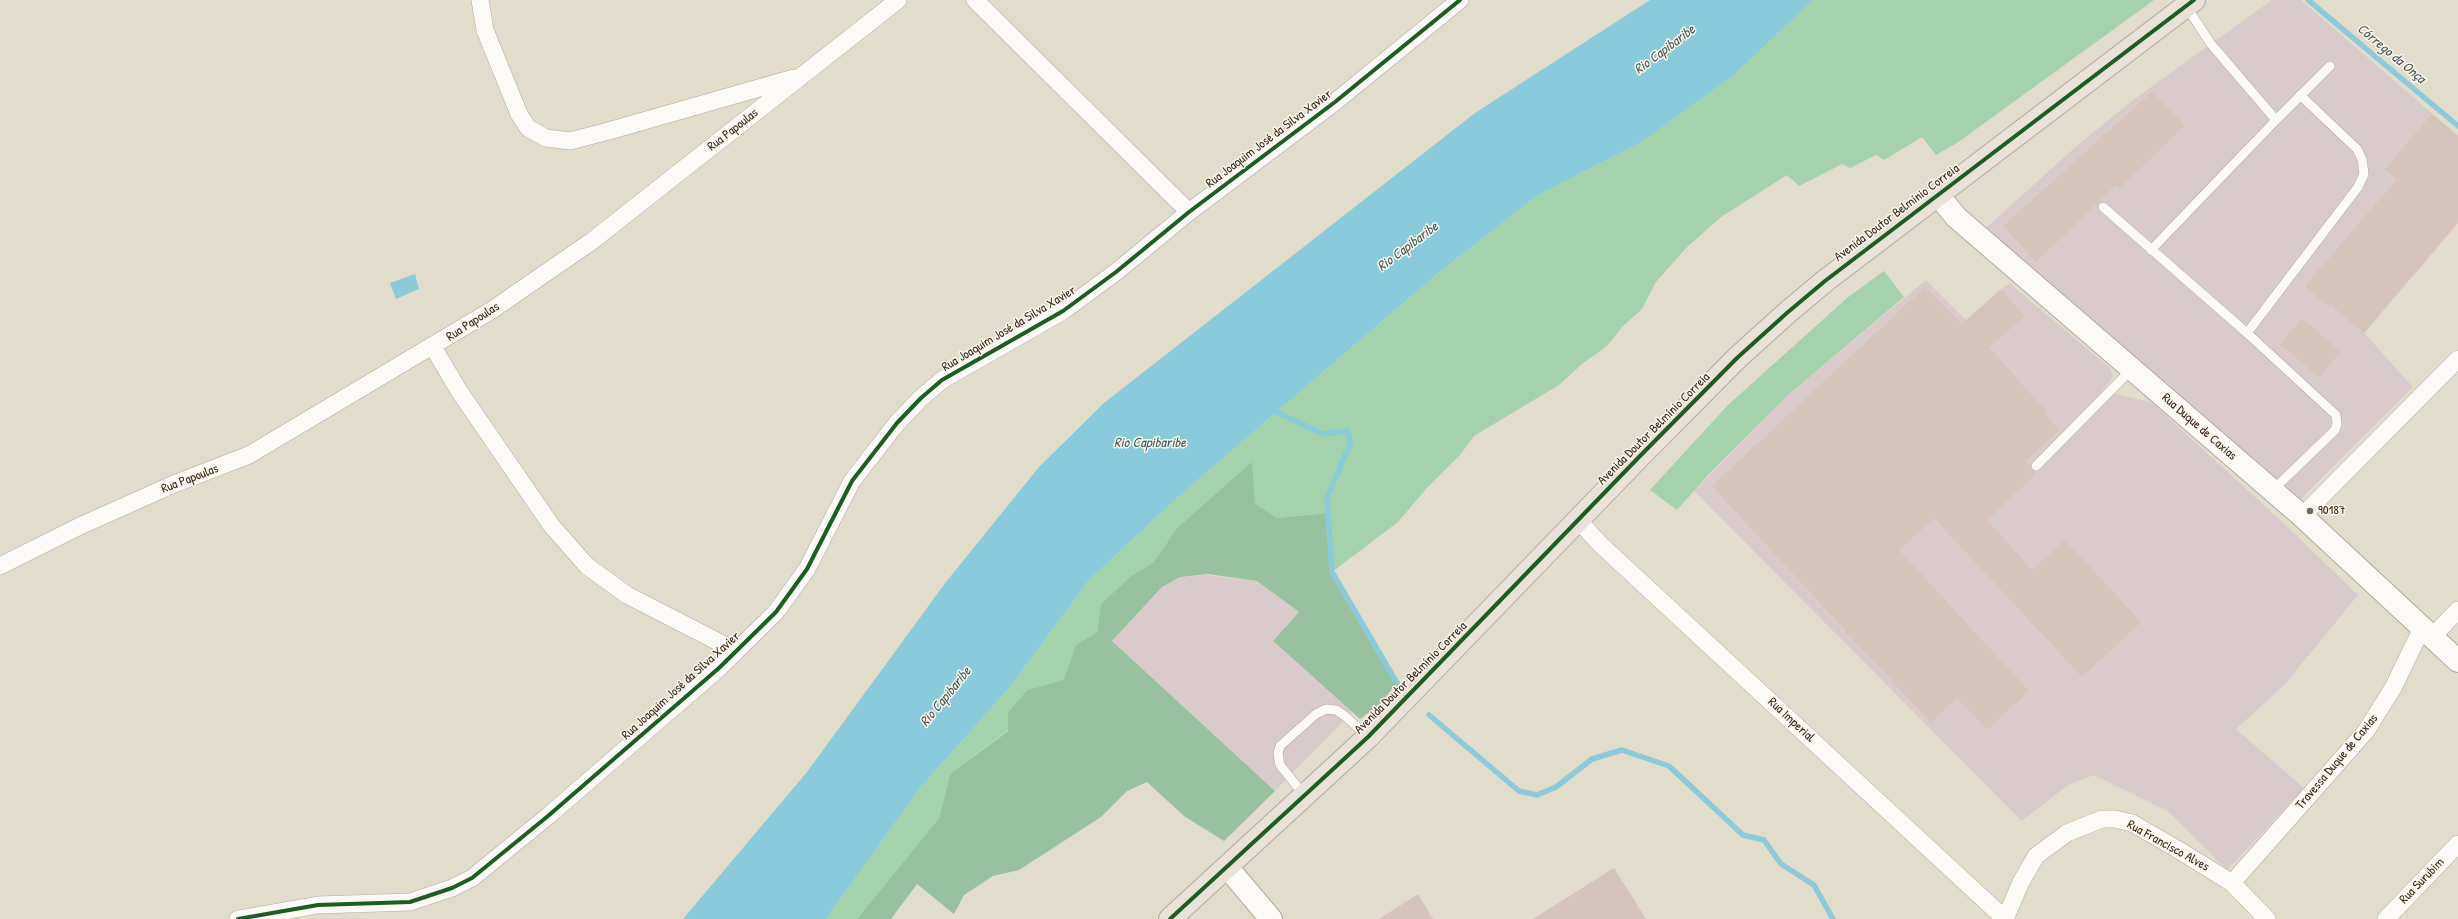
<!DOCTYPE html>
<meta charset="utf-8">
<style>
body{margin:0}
canvas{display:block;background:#e2dcca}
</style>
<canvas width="2458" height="919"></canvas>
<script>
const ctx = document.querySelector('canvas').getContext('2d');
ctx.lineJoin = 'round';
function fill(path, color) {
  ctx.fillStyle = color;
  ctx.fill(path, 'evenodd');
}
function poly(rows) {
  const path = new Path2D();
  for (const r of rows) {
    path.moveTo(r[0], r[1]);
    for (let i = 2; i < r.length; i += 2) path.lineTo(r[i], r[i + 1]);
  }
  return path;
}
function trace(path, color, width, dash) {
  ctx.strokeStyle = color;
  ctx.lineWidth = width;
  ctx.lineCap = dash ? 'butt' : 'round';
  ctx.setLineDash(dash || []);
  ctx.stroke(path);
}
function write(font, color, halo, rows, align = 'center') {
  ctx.font = font + ' "Patrick Hand",sans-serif';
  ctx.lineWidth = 3;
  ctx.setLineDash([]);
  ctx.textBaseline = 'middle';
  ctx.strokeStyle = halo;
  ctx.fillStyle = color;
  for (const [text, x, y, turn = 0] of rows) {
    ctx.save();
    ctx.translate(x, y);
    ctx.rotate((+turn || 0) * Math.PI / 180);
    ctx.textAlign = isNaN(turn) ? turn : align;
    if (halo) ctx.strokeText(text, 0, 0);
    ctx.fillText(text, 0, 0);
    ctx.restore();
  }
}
const industrial = poly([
 [2272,0,2301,0,2458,136,2458,223,2364,333,2413,387,2294,506,1986,228,2072,150,2133,100],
 [1926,280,1968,322,2006,285,2010,284,2110,368,2113,377,2102,391,2151,402,2279,519,2358,595,2285,684,2236,729,2304,788,2227,870,2169,812,2094,775,2068,785,2022,821,1694,491,1787,396],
 [1205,575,1257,581,1300,613,1273,641,1352,712,1275,791,1112,641,1162,587,1180,577]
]);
const green = poly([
 [1813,0,2154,0,1957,143,1936,155,1922,137,1884,160,1876,155,1850,168,1842,164,1799,186,1787,175,1721,217,1685,249,1656,282,1642,309,1622,327,1607,346,1582,364,1559,385,1474,436,1460,455,1426,489,1398,522,1332,572,1328,513,1277,518,1254,504,1252,463,1177,528,1153,563,1131,576,1101,604,1097,632,1076,645,1063,680,1027,690,1008,712,1008,730,950,774,939,818,857,919,826,919,920,788,1010,687,1089,580,1178,497,1437,274,1538,195,1640,143,1733,76],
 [1884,271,1904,297,1787,396,1709,474,1677,510,1650,490,1728,405,1847,298]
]);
const forest = poly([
 [1252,462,1255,504,1277,518,1328,513,1332,572,1397,683,1380,704,1360,719,1273,641,1299,612,1257,581,1208,574,1180,577,1162,587,1112,641,1275,791,1224,841,1184,816,1147,782,1127,791,1101,817,1019,870,993,876,964,895,954,914,917,884,891,919,857,919,939,818,950,774,1008,731,1008,712,1027,690,1063,680,1076,645,1097,632,1101,604,1131,576,1153,563,1177,528]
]);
const water = poly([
 [1650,0,1813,0,1733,76,1640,143,1538,195,1437,274,1178,497,1089,580,1010,687,920,788,826,919,683,919,807,772,946,582,1039,467,1104,403,1475,113],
 [415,274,419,289,396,299,390,283]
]);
const stream = poly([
 [2308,0,2458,126],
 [1272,410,1323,434,1347,431,1351,442,1327,498,1332,572,1397,683],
 [1429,715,1519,791,1537,795,1556,787,1592,759,1622,750,1669,766,1743,835,1764,840,1781,864,1814,885,1833,919]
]);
const building = poly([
 [2152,92,2185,126,2120,188,2116,185,2036,262,2003,226],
 [2432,114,2458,136,2458,223,2364,333,2331,305,2329,307,2305,286,2397,179,2385,169],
 [1925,287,1962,324,2001,289,2025,316,1989,347,2047,412,2045,414,2059,430,2026,461,2036,474,1987,520,2032,570,2065,540,2141,622,2082,677,1934,518,1899,550,2029,691,1987,730,1957,698,1931,723,1712,486],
 [2302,318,2341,352,2319,377,2280,344],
 [1614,868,1646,919,1533,919],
 [1418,894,1433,919,1379,919]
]);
const service = poly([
 [2276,120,2330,66],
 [2103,207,2247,333,2336,415,2337,424,2335,430,2273,490],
 [2151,250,2276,120,2211,44,2186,6],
 [2247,333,2358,187,2364,174,2362,159,2357,149,2300,95],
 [2036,466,2132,369],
 [1304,795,1280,765,1278,754,1280,746,1316,714,1326,709,1336,710,1345,716,1368,737]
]);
const minor = poly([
 [480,0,485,30,519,114,528,128,546,138,570,141,605,132,794,78],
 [975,0,1189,212],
 [433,347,459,391,551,525,587,566,627,595,736,651],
 [2302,516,2458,359],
 [1578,520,1600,544,2005,919],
 [0,566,80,526,174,484,249,455,492,310,592,241,898,0],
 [2432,637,2458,610],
 [2232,883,2366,731,2393,688,2422,628],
 [238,919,318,905,410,902,452,888,472,878,548,816,719,668,776,612,807,569,852,481,897,423,921,398,942,380,1063,311,1116,272,1189,212,1335,102,1460,0],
 [2005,919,2021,882,2036,856,2067,833,2102,819,2115,819,2132,823,2177,849,2232,883,2267,919],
 [2386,919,2458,844]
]);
const tertiary = poly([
 [1938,195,1956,217,2302,516,2458,661],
 [1227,867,1271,919]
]);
const primary = poly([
 [1170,919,1368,737,1639,457,1737,358,1788,312,1825,281,2194,0]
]);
const cycleway = poly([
 [238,919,318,905,410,902,452,888,472,878,548,816,719,668,776,612,807,569,852,481,897,423,921,398,942,380,1063,311,1116,272,1189,212,1335,102,1460,0],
 [1170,919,1368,737,1639,457,1737,358,1788,312,1825,281,2194,0]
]);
const markers = [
 [2310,511,4,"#75685a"]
];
const streetNames = [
 ["Rua Papoulas",733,130,-38],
 ["Rua Joaquim José da Silva Xavier",1269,139,-37],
 ["Avenida Doutor Belmínio Correia",1897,213,-37],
 ["Rua Papoulas",473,322,-33],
 ["Rua Joaquim José da Silva Xavier",1009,329,-31],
 ["Rua Duque de Caxias",2199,427,41],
 ["Avenida Doutor Belmínio Correia",1654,429,-45],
 ["Rua Papoulas",190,479,-21],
 ["Avenida Doutor Belmínio Correia",1411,678,-45],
 ["Rua Joaquim José da Silva Xavier",681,686,-42],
 ["Rua Imperial",1791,720,43],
 ["Travessa Duque de Caxias",2337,762,-50],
 ["Rua Francisco Alves",2168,846,29],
 ["Rua Surubim",2422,881,-46]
];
const poiNames = [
 ["90187",2318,511]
];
const waterNames = [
 ["Rio Capibaribe",1665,50,-37],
 ["Córrego da Onça",2391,54,40],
 ["Rio Capibaribe",1408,247,-37],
 ["Rio Capibaribe",1150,443],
 ["Rio Capibaribe",946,697,-51]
];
fill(industrial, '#d9cbcb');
fill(green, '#a4d2aa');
fill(forest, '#98c29e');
fill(water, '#8acbdb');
trace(stream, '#8acbdb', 5.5);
fill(building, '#d6c3b9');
trace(service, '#b0ab9f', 10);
trace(minor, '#b0ab9f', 18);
trace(tertiary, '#b0ab9f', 24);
trace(primary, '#b0ab9f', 24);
trace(service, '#fbfaf7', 9);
trace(minor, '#fbfaf7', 17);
trace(tertiary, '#fbfaf7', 22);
trace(primary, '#eae2d6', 22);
trace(cycleway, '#1b5e20', 4);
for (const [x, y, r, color] of markers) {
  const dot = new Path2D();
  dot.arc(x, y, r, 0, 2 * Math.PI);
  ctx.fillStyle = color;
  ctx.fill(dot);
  trace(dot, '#fbf7ec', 1.5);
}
write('13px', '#3b2a1e', '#fbf7ec', streetNames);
write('13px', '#3b2a1e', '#fbf7ec', poiNames, 'left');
write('italic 14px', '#475859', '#fbf7ec', waterNames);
</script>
